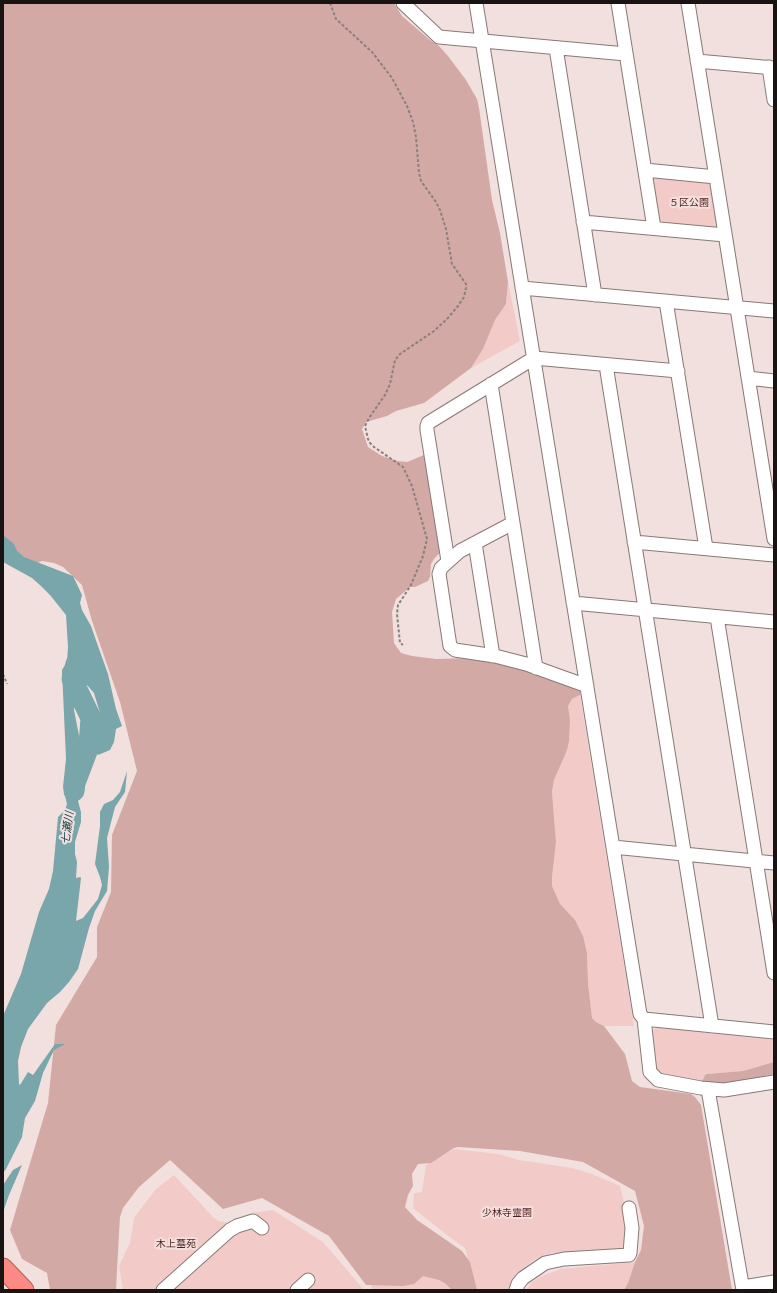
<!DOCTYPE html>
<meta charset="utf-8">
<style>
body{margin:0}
#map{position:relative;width:777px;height:1293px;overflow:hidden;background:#f1e0de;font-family:"Fira Sans",sans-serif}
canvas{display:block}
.frame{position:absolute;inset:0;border:4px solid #191413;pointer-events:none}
</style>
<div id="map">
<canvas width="777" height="1293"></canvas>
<div class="frame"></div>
</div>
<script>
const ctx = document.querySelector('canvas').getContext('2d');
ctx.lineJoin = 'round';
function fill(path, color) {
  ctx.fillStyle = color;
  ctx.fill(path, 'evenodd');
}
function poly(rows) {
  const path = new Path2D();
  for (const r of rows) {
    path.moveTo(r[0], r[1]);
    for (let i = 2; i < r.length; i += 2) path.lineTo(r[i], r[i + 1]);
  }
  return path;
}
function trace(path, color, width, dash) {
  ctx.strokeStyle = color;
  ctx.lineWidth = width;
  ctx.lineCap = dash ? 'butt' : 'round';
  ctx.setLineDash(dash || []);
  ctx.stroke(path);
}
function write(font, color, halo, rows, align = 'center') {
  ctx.font = font + ' "Fira Sans","Noto Sans JP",sans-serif';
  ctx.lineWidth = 4;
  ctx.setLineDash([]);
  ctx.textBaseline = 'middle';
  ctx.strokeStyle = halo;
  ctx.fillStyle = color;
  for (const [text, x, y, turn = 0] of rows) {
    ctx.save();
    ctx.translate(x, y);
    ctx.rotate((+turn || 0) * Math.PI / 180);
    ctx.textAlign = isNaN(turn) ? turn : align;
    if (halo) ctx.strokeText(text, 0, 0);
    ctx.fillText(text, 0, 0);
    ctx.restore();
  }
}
const green = poly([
 [656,176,706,182,709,183,713,187,718,224,716,228,660,224,656,220,652,178],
 [508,282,520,341,471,368,483,349,495,320,506,304],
 [580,695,634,1026,604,1026,596,1022,592,1018,588,983,587,953,560,904,552,886,552,877,556,842,552,792,554,780,558,769,570,720,568,706,572,699],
 [656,1027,774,1040,774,1062,743,1071,707,1074,705,1075,702,1082,663,1077,659,1073,657,1069,651,1032],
 [454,1149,498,1154,519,1160,572,1168,592,1174,620,1186,625,1207,628,1224,625,1247,621,1249,553,1253,545,1255,532,1261,517,1276,511,1290,477,1290,465,1248,456,1242,413,1208,414,1193,422,1192,426,1165],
 [174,1175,214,1218,219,1221,228,1223,252,1213,273,1210,323,1242,364,1290,123,1290,119,1266,130,1243,134,1218,155,1190],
 [635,1262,628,1283,624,1290,526,1290,532,1282,540,1277,560,1269],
 [432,1265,461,1290,372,1290,371,1284]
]);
const forest = poly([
 [3,3,394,3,402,16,430,40,439,46,448,56,466,80,477,99,479,108,492,200,500,233,508,282,506,304,495,320,483,349,471,368,424,403,396,411,387,416,366,422,362,429,368,447,382,456,398,461,407,462,424,455,430,462,444,548,434,559,431,564,430,577,428,581,415,587,410,587,396,599,392,612,394,643,401,653,412,656,436,659,471,658,500,663,547,676,580,691,580,695,572,699,568,706,570,720,569,741,567,750,554,780,552,792,556,842,552,877,552,886,560,904,575,920,583,936,587,953,588,983,592,1018,596,1022,604,1026,625,1054,632,1081,640,1087,691,1094,695,1097,701,1105,732,1290,624,1290,628,1283,635,1262,641,1250,644,1226,635,1191,583,1162,520,1151,458,1147,454,1148,431,1163,418,1164,412,1174,413,1186,408,1195,405,1207,417,1220,462,1251,470,1262,477,1290,452,1290,446,1284,439,1280,423,1276,414,1284,403,1286,366,1285,329,1236,262,1198,223,1209,170,1160,139,1187,123,1208,120,1217,119,1233,116,1290,50,1290,47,1273,22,1259,10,1230,48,1103,56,1025,97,957,97,927,111,892,112,835,137,771,120,702,92,621,82,585,63,567,54,563,42,561,32,565,3,544],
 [774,1062,774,1074,736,1082,723,1083,702,1082,705,1075,707,1074,743,1071]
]);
const water = poly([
 [3,535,14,544,17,551,24,557,73,576,82,595,80,603,82,610,91,626,98,646,108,674,116,709,122,726,116,729,114,742,110,750,98,755,94,750,99,742,100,737,100,713,94,693,87,685,76,693,74,710,82,751,83,774,78,801,81,812,81,822,75,842,75,854,77,862,76,878,80,877,81,878,76,921,83,918,98,899,102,885,100,877,95,864,100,826,100,812,104,804,113,800,120,792,127,771,125,792,115,807,107,838,109,867,107,891,95,911,89,928,78,969,69,982,60,992,47,1003,28,1029,21,1047,18,1061,19,1084,20,1085,28,1072,33,1075,55,1044,65,1044,54,1050,43,1073,35,1101,25,1118,22,1137,6,1169,3,1173,3,1016,21,974,39,912,49,889,53,871,58,817,65,810,67,804,63,787,66,759,62,670,67,662,68,647,66,615,50,595,41,586,32,578,3,562],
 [22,1165,9,1195,3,1212,3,1185,13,1170]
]);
const river = poly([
 [74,791,75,783,89,746,91,718,72,679,76,664]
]);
const path = poly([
 [330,3,336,19,372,52,392,78,407,106,413,122,416,137,419,173,421,181,436,202,440,210,446,229,452,264,466,284,466,288,464,297,458,306,447,319,434,331,400,354,395,360,390,384,385,395,369,418,365,426,368,439,370,443,374,447,403,467,412,486,427,539,423,556,411,585,398,605,397,614,400,643,403,645],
 [3,674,7,684]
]);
const minor = poly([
 [403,3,439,37,626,54],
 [476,3,640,1014,644,1019,774,1032],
 [618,3,654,228],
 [688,3,774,539],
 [556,48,595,295],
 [697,61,774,68],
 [769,67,774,100],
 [645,170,716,177],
 [583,222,725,235],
 [522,288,774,311],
 [666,301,706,548],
 [606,365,712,1026],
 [748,378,774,381],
 [491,384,536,668],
 [513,523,460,551,441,568,439,574,450,646,455,650,495,656,526,664,587,686],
 [634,542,774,555],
 [475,543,493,656],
 [448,561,427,430,427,426,428,423,534,358,678,371],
 [573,603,774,622],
 [717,617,774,973],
 [613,847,774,863],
 [644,1019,650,1072,658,1080,701,1088,724,1090,774,1082],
 [708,1089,710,1101,743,1290],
 [743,1287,774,1282],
 [163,1290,230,1230,237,1226,253,1221,262,1228],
 [297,1290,308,1280],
 [516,1290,518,1284,523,1278,545,1263,564,1259,629,1255,630,1253,632,1228,629,1208]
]);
const highway = poly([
 [3,1268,24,1290]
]);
const parkNames = [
 ["５区公園",689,203],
 ["少林寺霊園",507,1213],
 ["木上墓苑",176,1244]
];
const waterNames = [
 ["七瀬川",68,828,-82]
];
fill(green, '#f2cbc8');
fill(forest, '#d3a9a6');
fill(water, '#78a6aa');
trace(river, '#78a6aa', 21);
trace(minor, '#887978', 15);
trace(highway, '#ad605c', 21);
trace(path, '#8b807e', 2, [3, 2]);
trace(minor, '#fff', 13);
trace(highway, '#fc8984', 19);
write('10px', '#521d1c', '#f1e0de', parkNames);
write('italic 11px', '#123f43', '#f1e0de', waterNames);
</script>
